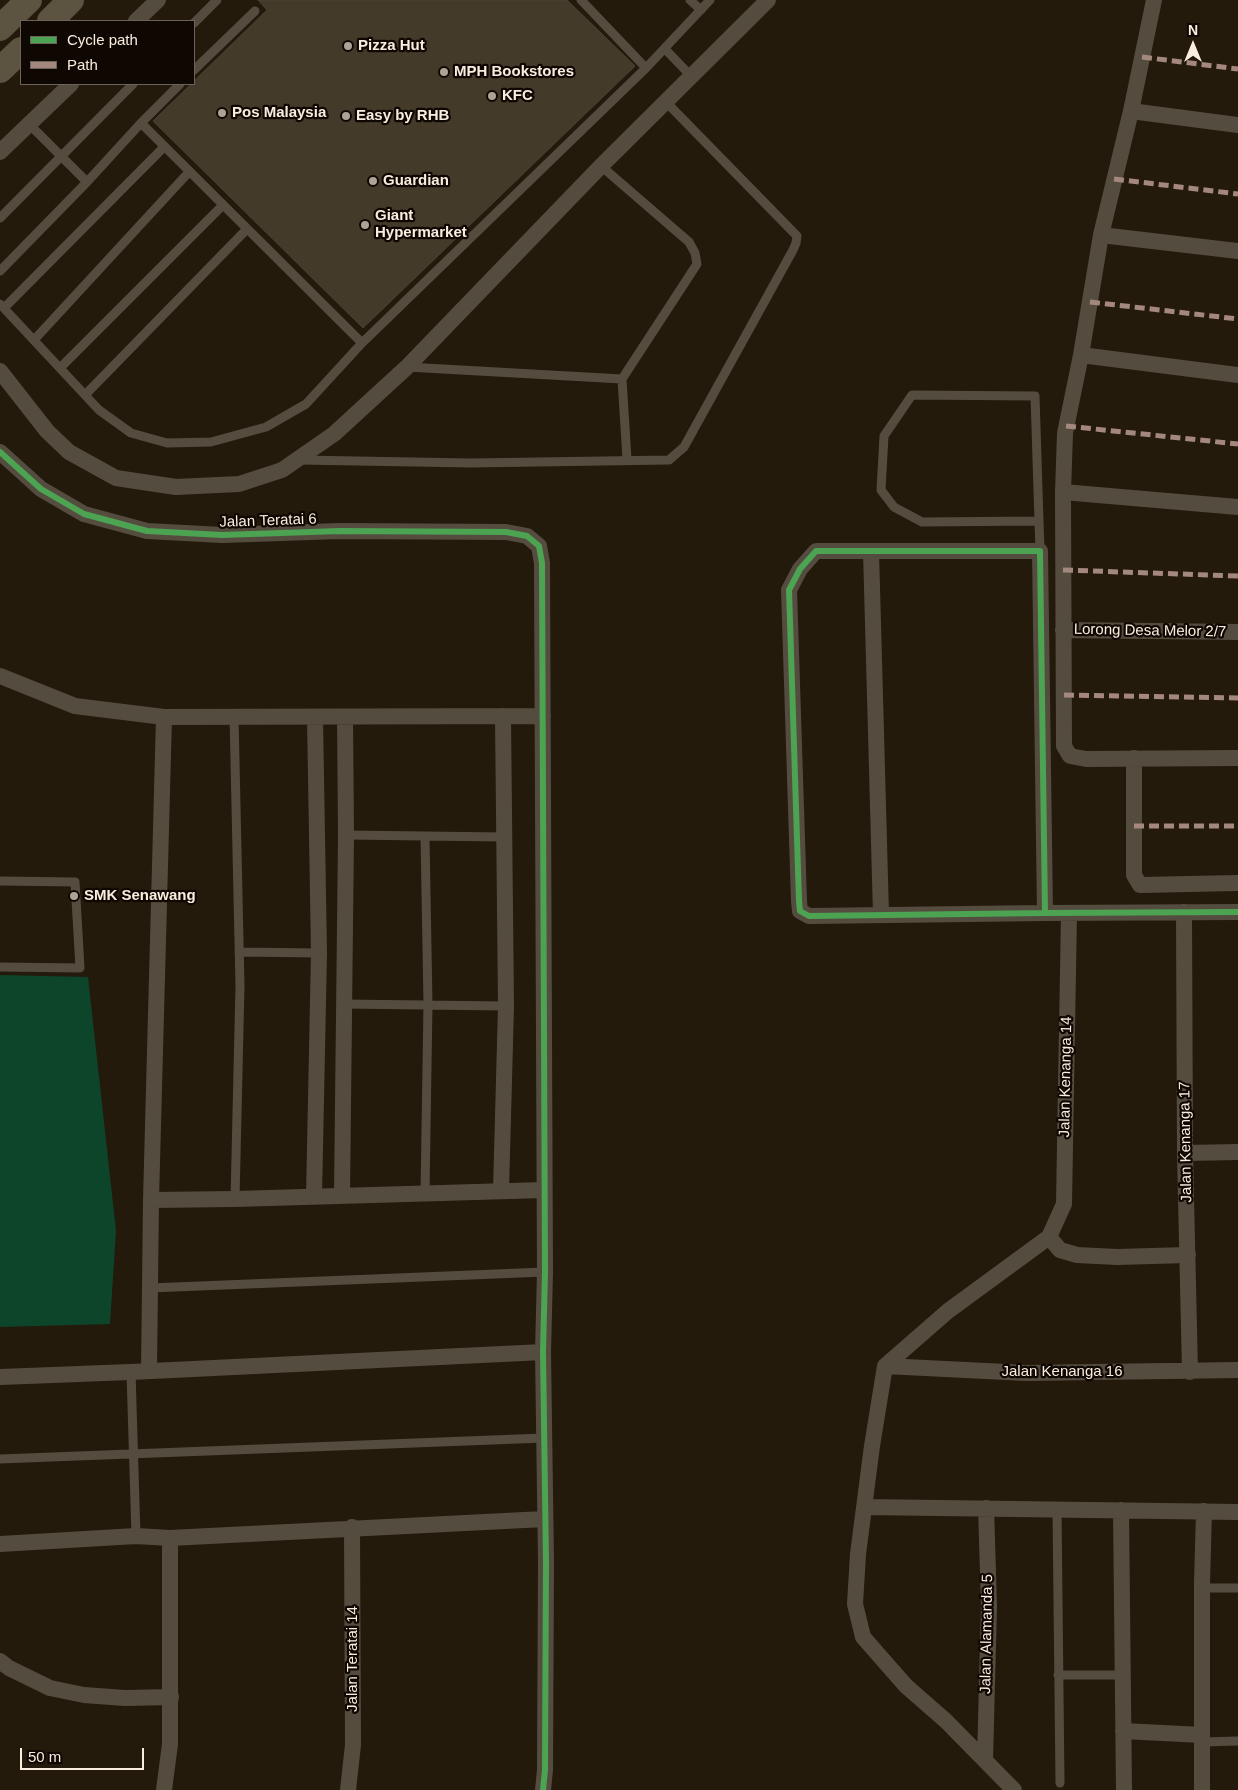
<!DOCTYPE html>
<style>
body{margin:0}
#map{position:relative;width:1238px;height:1790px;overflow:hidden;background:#231a0c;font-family:Helvetica,sans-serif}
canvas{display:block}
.legend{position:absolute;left:20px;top:20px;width:175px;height:65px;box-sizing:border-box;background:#0f0702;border:1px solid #6d635a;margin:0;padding:6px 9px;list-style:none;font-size:15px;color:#f9eddf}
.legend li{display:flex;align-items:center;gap:10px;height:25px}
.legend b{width:25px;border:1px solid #6d635a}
.north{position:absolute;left:1168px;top:20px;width:50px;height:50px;-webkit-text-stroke:4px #0f0702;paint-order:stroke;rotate:0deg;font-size:14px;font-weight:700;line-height:20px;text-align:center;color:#f9eddf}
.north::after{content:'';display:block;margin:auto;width:18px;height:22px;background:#f9eddf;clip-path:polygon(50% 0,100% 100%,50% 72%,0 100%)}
.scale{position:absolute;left:20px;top:1748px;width:124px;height:22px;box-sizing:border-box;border:2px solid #f9eddf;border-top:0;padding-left:6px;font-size:15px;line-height:18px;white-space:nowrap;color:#f9eddf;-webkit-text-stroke:4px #0f0702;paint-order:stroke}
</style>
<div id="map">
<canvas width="1238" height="1790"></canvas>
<ul class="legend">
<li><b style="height:6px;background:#4ca352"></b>Cycle path</li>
<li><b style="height:6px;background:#a5887d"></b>Path</li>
</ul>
<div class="north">N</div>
<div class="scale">50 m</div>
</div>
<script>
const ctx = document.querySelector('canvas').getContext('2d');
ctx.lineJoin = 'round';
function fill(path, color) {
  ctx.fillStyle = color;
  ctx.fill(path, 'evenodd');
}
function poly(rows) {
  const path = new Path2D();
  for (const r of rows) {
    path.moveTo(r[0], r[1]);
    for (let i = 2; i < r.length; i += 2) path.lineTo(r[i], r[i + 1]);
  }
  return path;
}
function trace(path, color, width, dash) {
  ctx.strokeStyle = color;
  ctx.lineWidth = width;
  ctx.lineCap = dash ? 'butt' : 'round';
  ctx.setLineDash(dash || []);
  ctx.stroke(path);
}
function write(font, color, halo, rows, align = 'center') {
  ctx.font = font + ' Helvetica,sans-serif';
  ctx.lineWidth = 4.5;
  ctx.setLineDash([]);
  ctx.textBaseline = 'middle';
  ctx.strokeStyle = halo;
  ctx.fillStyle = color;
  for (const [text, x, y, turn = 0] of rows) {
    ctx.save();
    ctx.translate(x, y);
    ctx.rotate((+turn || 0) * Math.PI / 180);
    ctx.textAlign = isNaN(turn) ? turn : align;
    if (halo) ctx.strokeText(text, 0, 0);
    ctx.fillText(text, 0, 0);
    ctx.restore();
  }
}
const green = poly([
 [0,975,88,977,116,1231,110,1324,0,1327]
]);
const building = poly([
 [258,0,567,0,635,66,363,328,153,121,191,84,194,84,194,81,267,10,258,0]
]);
const lane = poly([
 [581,0,646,68],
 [690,0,701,10],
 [194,23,217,0],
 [665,49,691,76],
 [194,70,255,11],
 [141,123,362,343],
 [29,124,87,182,141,123,180,84],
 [601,166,689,242,695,253,697,264,622,379,627,459],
 [0,218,133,84],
 [0,271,87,182],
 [0,304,99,410,131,433,167,443,211,442,266,427,306,404,362,343,646,68,710,0],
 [4,308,164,147],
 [34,340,189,172],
 [407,367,622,379],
 [60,368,223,205],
 [85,395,247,229],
 [300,460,471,463,669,460,684,447,793,250,796,243,797,236,666,102],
 [1039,521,922,522,894,507,881,490,884,436,912,395,1035,396,1039,521,1040,551],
 [234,716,240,986,235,1199],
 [346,835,504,837],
 [0,881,75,882,80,968,0,967],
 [239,952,319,953],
 [343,1004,506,1006],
 [425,1193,428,1004,425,837],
 [150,1288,545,1272],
 [131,1372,136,1536],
 [0,1459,544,1438],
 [1057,1509,1060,1783],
 [1202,1588,1238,1588],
 [1058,1675,1122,1675],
 [1202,1742,1238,1741]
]);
const street = poly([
 [1154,0,1131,111,1101,235,1081,355,1065,433,1063,492,1064,746,1070,756,1086,759,1238,758],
 [136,21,158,0],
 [1131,111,1238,125],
 [0,152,71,84],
 [1101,235,1238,251],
 [1081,355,1238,375],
 [0,371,47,431,69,452,116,478,176,487,239,484,282,470,334,434,407,367,601,166,768,0],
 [0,452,41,489,84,514,147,531,222,535,340,531,506,532,527,536,539,546,542,563,545,1272,543,1352,546,1562,545,1770,543,1790],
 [1063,492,1238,507],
 [871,551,881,915],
 [1063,630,1238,632],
 [0,676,75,706,164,717,543,716],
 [1134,758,1134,875,1140,885,1238,883],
 [1184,912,1185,1153,1190,1372],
 [1045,913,1040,551,816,551,800,569,789,590,799,901,800,911,809,916,1045,913,1238,912],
 [1185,1153,1238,1152],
 [501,1191,506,1006,503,716],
 [314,1196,319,953,315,718],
 [342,1196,346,835,345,717],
 [151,1200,235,1199,544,1190],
 [1049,1237,1060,1250,1077,1255,1117,1257,1188,1255],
 [885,1366,1026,1373,1238,1370],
 [149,1371,151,1200,164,717],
 [0,1377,131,1372,543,1352],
 [864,1507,1238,1512],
 [1121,1510,1124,1790],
 [0,1544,136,1536,170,1538,544,1519],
 [0,1661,9,1668,50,1688,84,1695,125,1698,171,1697],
 [1123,1731,1202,1735],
 [985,1760,989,1606,986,1508],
 [164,1790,170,1744,170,1538],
 [348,1790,353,1745,352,1527],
 [1014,1790,946,1721,906,1686,863,1637,855,1604,858,1554,872,1446,885,1366,948,1311,1049,1237,1064,1204,1069,913],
 [1202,1790,1202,1584,1204,1511]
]);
const primary = poly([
 [50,21,71,0],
 [0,28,29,0],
 [0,70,21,50]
]);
const quiet = poly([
 [1142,57,1238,69],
 [1114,179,1238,194],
 [1090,302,1238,319],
 [1066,426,1238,444],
 [1063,570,1238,576],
 [1064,695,1238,698],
 [1134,826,1238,826]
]);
const cycleway = poly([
 [0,452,41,489,84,514,147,531,222,535,340,531,506,532,527,536,539,546,542,563,545,1272,543,1352,546,1562,545,1770,543,1790],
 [1045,913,1040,551,816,551,800,569,789,590,799,901,800,911,809,916,1045,913,1238,912]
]);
const markers = [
 [348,46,5,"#aea395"],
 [444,72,5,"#aea395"],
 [492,96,5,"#aea395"],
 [222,113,5,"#aea395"],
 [346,116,5,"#aea395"],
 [373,181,5,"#aea395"],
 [365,225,5,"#aea395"],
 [74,896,5,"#aea395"]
];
const poiNames = [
 ["Pizza Hut",358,46],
 ["MPH Bookstores",454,72],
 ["KFC",502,96],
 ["Pos Malaysia",232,113],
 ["Easy by RHB",356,116],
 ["Guardian",383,181],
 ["Giant",375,216],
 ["Hypermarket",375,233],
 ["SMK Senawang",84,896]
];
const streetNames = [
 ["Jalan Teratai 6",268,521,-2],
 ["Lorong Desa Melor 2/7",1150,631,1],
 ["Jalan Kenanga 14",1066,1077,-89],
 ["Jalan Kenanga 17",1186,1142,-91],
 ["Jalan Kenanga 16",1062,1372],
 ["Jalan Alamanda 5",987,1634,-89],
 ["Jalan Teratai 14",353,1659,-90]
];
fill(green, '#0d452a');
fill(building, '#443a2a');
trace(building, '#4a4237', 1);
trace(lane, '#554c40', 9);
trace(street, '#554c40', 16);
trace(primary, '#5d5341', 26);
trace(quiet, '#a5887d', 5, [10, 5]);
trace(cycleway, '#4ca352', 6);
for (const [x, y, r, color] of markers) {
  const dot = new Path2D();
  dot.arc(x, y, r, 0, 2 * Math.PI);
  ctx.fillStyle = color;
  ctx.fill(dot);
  trace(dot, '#0f0702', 2);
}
write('bold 15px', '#f9eddf', '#0f0702', poiNames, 'left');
write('15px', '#f9eddf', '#0f0702', streetNames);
</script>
